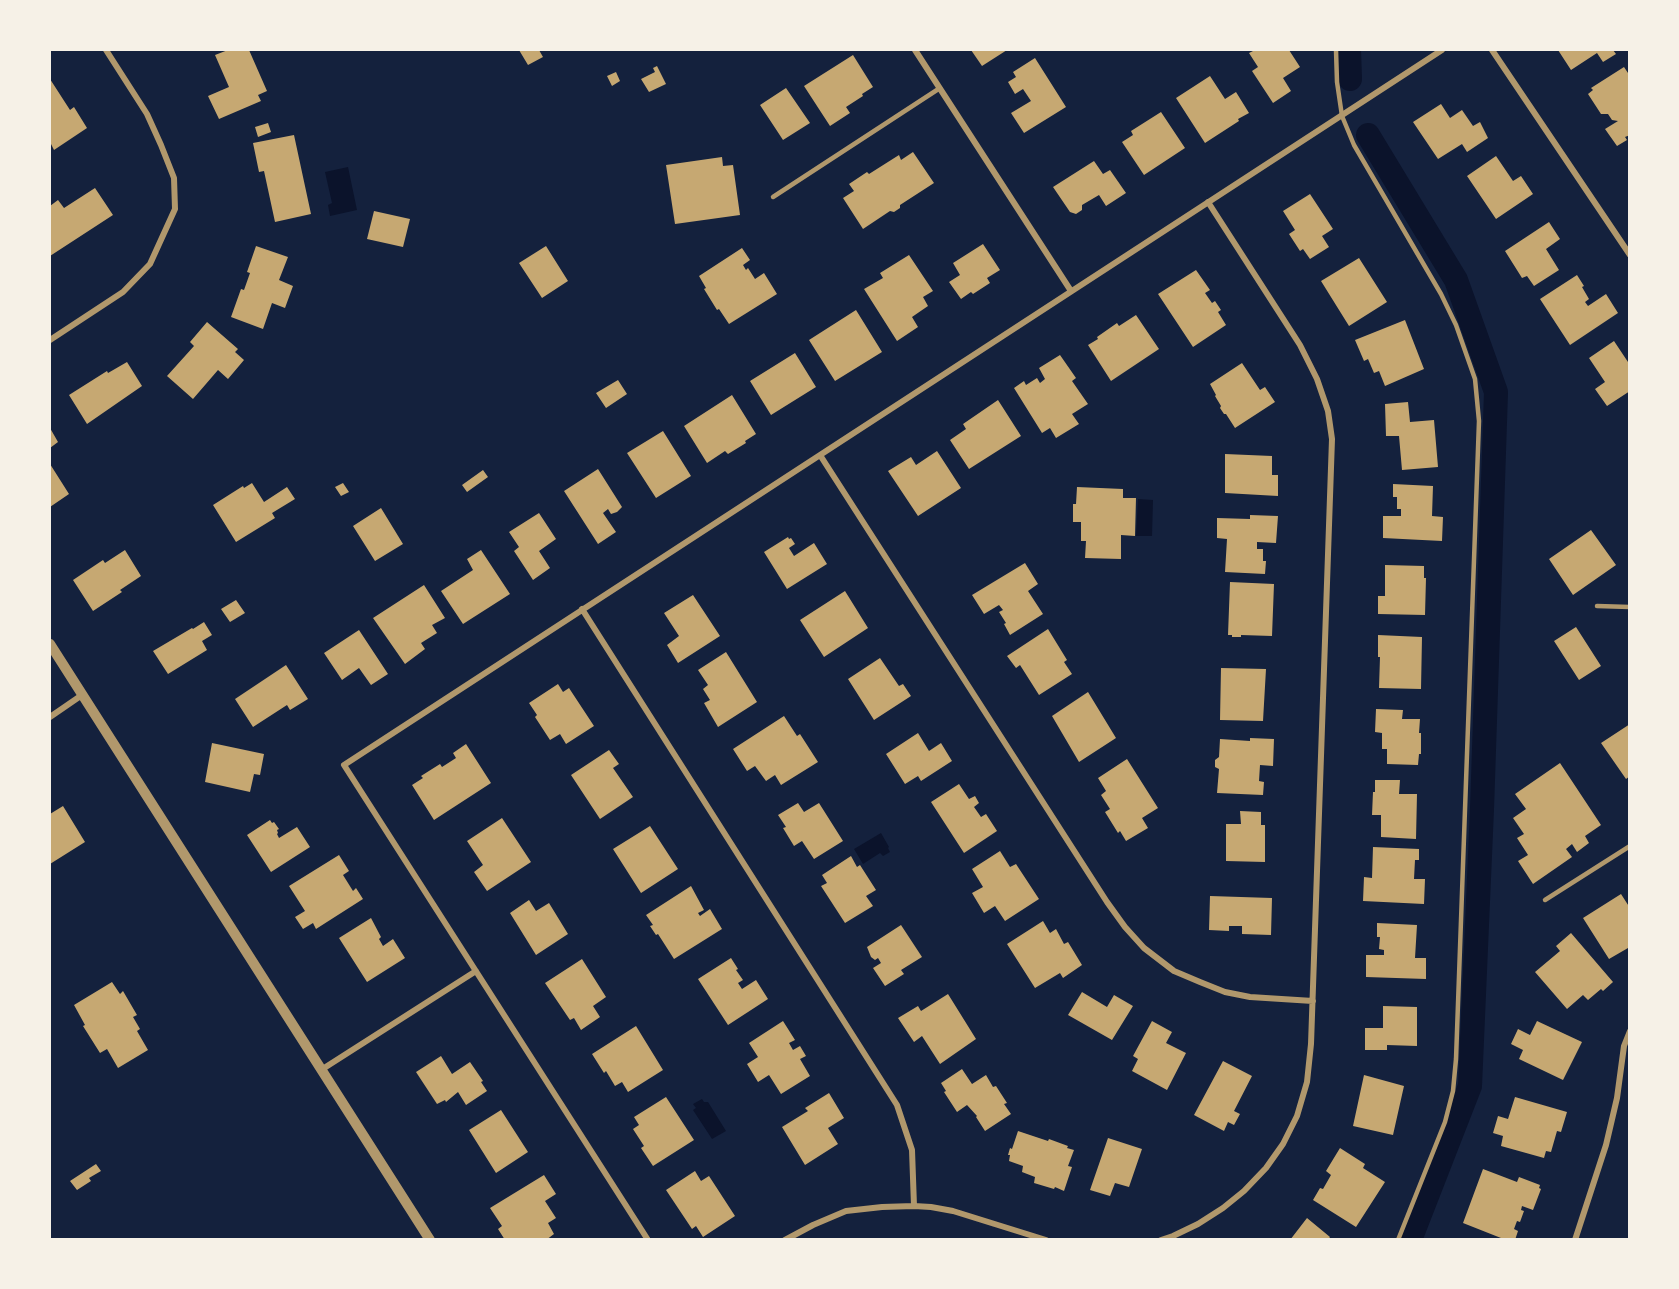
<!DOCTYPE html>
<style>
body{margin:0}
#map{position:relative;width:1679px;height:1289px;overflow:hidden;background:#14213d;font-family:"Titillium Web",sans-serif}
canvas{display:block}
.frame{position:absolute;inset:0;border:51px solid #f6f1e7;pointer-events:none}
</style>
<div id="map">
<canvas width="1679" height="1289"></canvas>
<div class="frame"></div>
</div>
<script>
const ctx = document.querySelector('canvas').getContext('2d');
ctx.lineJoin = 'round';
function fill(path, color) {
  ctx.fillStyle = color;
  ctx.fill(path, 'evenodd');
}
function poly(rows) {
  const path = new Path2D();
  for (const r of rows) {
    path.moveTo(r[0], r[1]);
    for (let i = 2; i < r.length; i += 2) path.lineTo(r[i], r[i + 1]);
  }
  return path;
}
function trace(path, color, width, dash) {
  ctx.strokeStyle = color;
  ctx.lineWidth = width;
  ctx.lineCap = dash ? 'butt' : 'round';
  ctx.setLineDash(dash || []);
  ctx.stroke(path);
}
const water = poly([
 [348,167,357,210,330,216,328,205,332,203,325,172],
 [1138,499,1153,500,1152,536,1136,536],
 [881,833,889,847,888,848,890,852,883,856,880,853,863,864,854,849],
 [702,1099,704,1102,708,1102,726,1131,712,1139,693,1110,696,1108,693,1104]
]);
const canal = poly([
 [1349,50,1350,79],
 [1368,135,1456,280,1496,392,1482,809,1470,1086,1410,1240]
]);
const building = poly([
 [228,50,249,50,267,91,258,95,261,101,219,119,208,96,229,87,215,55],
 [519,50,539,50,543,57,528,65],
 [971,50,1007,50,982,66],
 [1255,50,1289,50,1300,67,1283,78,1291,91,1273,103,1252,71,1258,67,1249,53],
 [1558,50,1613,50,1616,54,1603,62,1597,53,1571,70],
 [853,55,873,87,862,94,863,96,846,107,850,113,830,126,804,86],
 [1035,58,1066,107,1024,133,1011,113,1031,101,1023,89,1015,94,1008,82,1016,77,1013,72],
 [657,66,666,84,649,92,641,79,655,72,653,68],
 [1624,67,1630,76,1630,135,1625,137,1627,140,1617,146,1605,129,1618,121,1612,120,1608,114,1601,114,1588,94,1593,90,1591,88],
 [616,72,620,81,612,86,607,76],
 [1210,76,1225,99,1236,92,1249,113,1238,119,1239,121,1205,143,1176,98],
 [50,79,70,110,74,107,87,128,54,150,50,142],
 [786,88,810,123,783,140,760,105],
 [1441,104,1450,118,1462,110,1473,126,1480,122,1488,138,1467,152,1462,144,1438,159,1413,122],
 [1161,112,1185,148,1144,175,1122,142,1133,135,1131,131],
 [268,123,271,132,258,137,255,127],
 [294,135,311,214,275,222,264,171,259,172,253,143],
 [913,152,934,183,900,205,900,208,894,212,890,211,863,229,843,198,854,191,849,184,867,172,869,174,899,155,901,160],
 [1496,156,1513,181,1521,176,1533,194,1496,219,1467,176],
 [722,157,723,166,733,165,740,215,675,224,666,165],
 [1094,161,1103,174,1110,170,1126,193,1106,206,1099,195,1082,205,1082,210,1076,214,1070,212,1053,187],
 [95,188,113,215,50,256,50,206,58,200,64,208],
 [1310,194,1333,229,1322,236,1329,247,1310,259,1303,249,1300,251,1289,234,1295,230,1283,211],
 [374,211,410,219,403,247,367,239],
 [1549,222,1560,239,1546,249,1559,270,1534,286,1527,276,1522,278,1505,251],
 [983,244,1000,270,987,278,990,283,973,294,971,292,961,299,949,282,960,275,953,263],
 [256,246,288,257,279,280,293,286,285,308,272,303,263,329,231,317,241,289,244,290,250,273,247,272],
 [546,246,568,281,542,298,519,263],
 [742,248,750,260,743,265,746,270,748,268,755,279,764,273,777,294,729,324,719,309,717,310,704,289,706,288,699,276],
 [909,255,933,291,923,297,928,306,912,317,918,327,897,341,864,289,883,278,880,273],
 [1359,258,1387,302,1349,326,1321,281],
 [1196,270,1210,290,1205,293,1212,303,1215,301,1221,310,1218,312,1226,325,1193,347,1158,294],
 [1577,275,1584,286,1582,287,1589,299,1585,302,1588,306,1606,294,1618,313,1570,345,1540,299],
 [856,310,882,352,835,381,809,340],
 [1136,315,1159,349,1111,381,1088,345,1098,339,1097,337,1117,323,1119,326],
 [1405,320,1424,369,1385,386,1379,371,1374,373,1368,359,1364,361,1355,340],
 [207,322,238,349,235,352,244,360,228,379,218,370,193,399,167,376,194,346,190,342],
 [1614,341,1630,365,1630,391,1607,406,1595,389,1605,382,1589,358],
 [795,353,816,387,771,415,750,381],
 [1060,355,1076,378,1072,381,1088,404,1072,414,1079,424,1056,438,1050,428,1042,433,1014,388,1024,381,1026,385,1037,378,1040,383,1045,379,1039,368],
 [127,362,142,386,87,424,69,395,107,371,108,373],
 [1242,363,1260,390,1265,387,1275,402,1235,428,1226,414,1224,414,1220,408,1221,406,1215,396,1216,395,1210,384],
 [618,380,627,394,606,408,596,393],
 [732,395,756,434,745,441,746,443,728,454,725,451,707,463,684,426],
 [998,400,1021,436,969,469,950,440,966,429,963,424],
 [1408,402,1410,422,1434,420,1438,467,1402,470,1399,436,1386,436,1385,404],
 [50,428,58,442,50,448],
 [663,431,691,476,656,498,627,453],
 [937,451,961,488,918,516,888,471,911,457,916,465],
 [1225,454,1272,456,1272,475,1278,475,1278,496,1225,493],
 [50,464,69,494,50,507],
 [598,469,622,507,617,512,611,514,608,509,603,513,616,532,598,544,564,491],
 [483,470,488,477,467,492,462,485],
 [252,483,264,502,287,487,295,499,272,513,275,518,236,542,213,505,243,486,244,488],
 [343,483,349,492,341,496,335,487],
 [1393,484,1433,486,1432,516,1443,517,1442,541,1383,538,1383,516,1401,516,1401,509,1397,509,1397,497,1393,497],
 [1077,487,1123,489,1123,498,1136,498,1135,536,1121,535,1121,559,1085,558,1086,541,1081,541,1081,522,1073,522,1073,504,1076,504],
 [381,508,403,544,375,561,353,526],
 [539,513,556,539,539,551,550,568,533,580,514,551,519,547,509,532],
 [1250,515,1278,516,1276,543,1257,542,1257,549,1263,549,1263,561,1266,561,1265,574,1225,572,1227,539,1217,538,1217,518,1250,519],
 [1591,530,1616,565,1573,595,1549,559],
 [788,537,789,539,791,538,795,544,789,548,794,556,814,543,827,564,787,589,764,552],
 [125,550,141,576,120,590,122,592,93,611,73,580,103,560,105,563],
 [481,550,510,594,463,624,441,591,473,570,467,559],
 [1025,563,1038,584,1028,591,1043,614,1010,635,1004,624,1006,623,999,612,1003,610,999,605,984,614,972,595],
 [1385,565,1424,566,1424,578,1426,578,1425,615,1378,614,1378,596,1385,596],
 [1230,582,1274,584,1272,636,1241,635,1241,637,1232,637,1232,635,1228,635],
 [424,585,445,618,432,625,437,633,421,643,425,649,405,664,373,618],
 [845,591,868,628,824,657,800,620],
 [693,595,720,636,678,663,667,645,679,636,664,613],
 [236,600,245,613,230,622,221,609],
 [204,622,212,635,202,641,207,650,168,674,153,651,192,628,193,629],
 [1576,627,1601,666,1579,680,1554,641],
 [1048,629,1067,660,1064,662,1072,674,1039,695,1020,665,1016,668,1007,656],
 [359,630,388,674,371,685,359,668,342,680,324,653],
 [1378,635,1422,637,1421,689,1379,688,1380,657,1378,657],
 [726,652,757,702,718,727,704,703,710,700,703,689,708,685,698,670],
 [880,658,899,686,903,684,911,696,874,720,848,679],
 [286,665,308,699,290,710,287,705,253,727,235,699],
 [1221,668,1266,669,1263,721,1220,720],
 [558,684,563,692,569,688,594,726,566,744,560,734,550,740,535,717,537,715,529,703],
 [1088,692,1116,738,1079,762,1052,716],
 [1376,709,1403,710,1402,719,1420,719,1419,733,1421,733,1421,754,1419,754,1418,765,1387,764,1387,749,1382,749,1382,733,1375,732],
 [784,716,797,736,800,734,818,762,781,785,775,775,766,781,755,766,747,771,733,749],
 [1630,724,1630,776,1626,779,1601,743],
 [918,733,929,751,941,743,952,761,921,781,918,776,905,784,886,754],
 [1250,738,1274,739,1273,766,1260,765,1259,781,1264,782,1263,795,1217,793,1219,769,1215,767,1215,760,1219,757,1220,739,1250,741],
 [212,743,264,754,260,775,254,774,250,792,205,782],
 [466,744,491,783,434,820,412,785,423,778,421,776,440,764,442,767,456,758,453,753],
 [609,750,619,764,613,768,633,797,600,819,571,775],
 [1127,759,1158,808,1142,818,1148,828,1126,841,1120,831,1118,833,1105,812,1110,809,1101,795,1106,791,1098,778],
 [1560,763,1601,825,1585,836,1589,843,1577,852,1572,844,1566,849,1572,857,1533,884,1518,861,1528,855,1517,838,1524,834,1513,818,1526,809,1515,794],
 [1375,780,1400,780,1399,794,1417,794,1416,839,1381,837,1381,815,1372,815,1373,792,1375,792],
 [959,784,969,799,975,796,979,803,974,807,981,817,986,814,997,831,964,853,931,802],
 [798,803,804,812,819,803,843,841,814,859,802,841,794,846,783,828,786,827,778,815],
 [63,806,85,842,50,864,50,814],
 [1240,811,1261,812,1261,825,1265,825,1265,862,1226,861,1226,824,1241,824],
 [502,818,531,862,487,891,474,872,483,865,467,841],
 [270,820,272,823,274,822,279,829,277,830,278,833,277,834,279,838,297,827,310,847,271,872,247,835],
 [650,826,678,869,641,893,613,849],
 [1373,847,1419,849,1419,860,1415,860,1414,879,1425,879,1424,904,1363,901,1364,877,1372,878],
 [1000,851,1010,867,1016,864,1039,899,1005,921,995,906,984,913,972,893,983,887,972,869],
 [339,855,349,871,343,875,353,891,356,888,363,899,316,929,313,923,303,929,295,917,305,911,289,886],
 [851,856,857,867,860,865,876,890,866,896,873,906,845,923,821,886,827,883,822,875],
 [691,886,704,910,698,913,700,916,710,909,722,929,674,959,658,934,656,935,650,926,653,925,646,915],
 [1621,894,1630,908,1630,950,1628,948,1609,959,1583,918],
 [1210,896,1272,898,1271,935,1242,934,1242,926,1229,926,1229,931,1209,930],
 [529,900,536,911,549,903,568,934,536,955,510,913],
 [371,918,381,937,379,939,383,946,393,939,405,958,367,982,339,938],
 [1043,921,1050,933,1056,929,1064,944,1068,942,1082,965,1063,978,1060,973,1035,988,1007,944],
 [1377,923,1417,925,1415,958,1426,958,1426,979,1366,977,1366,955,1384,955,1384,950,1379,949,1380,937,1377,937],
 [901,925,922,957,901,970,904,974,885,986,873,968,881,963,878,958,875,960,871,957,867,947],
 [1571,933,1613,982,1603,991,1601,989,1588,1000,1583,995,1567,1009,1535,972,1560,951,1556,946],
 [731,958,738,969,736,970,743,980,738,983,742,989,756,980,768,999,728,1025,698,979],
 [582,959,606,997,593,1006,600,1017,581,1030,574,1018,570,1020,545,983],
 [112,982,120,994,123,991,137,1015,133,1017,140,1029,137,1031,148,1050,118,1068,107,1049,100,1053,83,1026,85,1025,74,1005],
 [1082,992,1107,1007,1114,995,1133,1006,1112,1040,1068,1015],
 [948,994,976,1039,940,1064,922,1036,914,1042,898,1018,918,1006,921,1011],
 [1383,1006,1417,1007,1417,1046,1387,1045,1387,1050,1365,1050,1365,1028,1383,1028],
 [783,1021,795,1040,789,1043,793,1050,800,1046,806,1056,800,1059,810,1076,781,1094,769,1075,758,1082,747,1064,758,1057,749,1043],
 [1152,1021,1172,1032,1166,1043,1186,1053,1167,1090,1132,1071,1138,1059,1133,1056],
 [1537,1021,1582,1042,1563,1080,1519,1059,1523,1050,1511,1044,1518,1029,1530,1035],
 [636,1026,663,1070,628,1092,622,1082,615,1086,606,1071,604,1073,592,1054],
 [441,1056,452,1074,470,1062,483,1081,481,1082,487,1091,466,1105,458,1092,446,1102,445,1100,437,1104,416,1072],
 [1223,1061,1252,1076,1234,1111,1240,1114,1234,1125,1228,1122,1224,1131,1194,1115],
 [962,1069,972,1084,986,1075,993,1087,996,1086,1007,1103,1004,1104,1011,1114,985,1131,976,1117,977,1116,967,1105,957,1112,944,1092,946,1091,941,1083],
 [1364,1075,1404,1086,1393,1135,1353,1126],
 [829,1093,844,1118,828,1128,838,1144,805,1165,782,1127,808,1111,805,1108],
 [666,1097,694,1140,653,1166,641,1148,644,1146,633,1129,639,1125,634,1117],
 [1515,1097,1567,1112,1561,1132,1557,1131,1551,1152,1546,1151,1544,1158,1501,1146,1503,1136,1493,1133,1498,1116,1508,1119],
 [501,1110,528,1152,496,1173,469,1130],
 [1018,1131,1048,1141,1049,1139,1068,1146,1067,1148,1074,1150,1068,1166,1072,1167,1064,1191,1055,1187,1054,1189,1034,1183,1035,1177,1022,1172,1023,1166,1009,1161,1010,1155,1008,1155,1010,1148,1012,1149],
 [1108,1138,1142,1149,1129,1187,1115,1183,1110,1196,1090,1190],
 [1340,1148,1365,1164,1363,1168,1385,1182,1356,1227,1313,1200,1320,1188,1323,1189,1331,1175,1326,1171],
 [96,1164,101,1171,89,1178,91,1181,77,1190,70,1181],
 [1483,1169,1517,1182,1519,1177,1540,1185,1539,1188,1541,1189,1533,1210,1522,1206,1521,1210,1524,1211,1520,1222,1517,1221,1514,1229,1518,1231,1515,1240,1506,1240,1463,1223],
 [695,1171,701,1181,709,1176,735,1216,703,1237,696,1226,692,1229,666,1190],
 [544,1175,556,1194,545,1201,556,1218,548,1223,554,1234,546,1240,505,1240,498,1229,502,1226,490,1208],
 [1307,1218,1330,1237,1328,1240,1290,1240]
]);
const service = poly([
 [1336,50,1337,82,1342,116,1354,145,1441,294,1456,325,1475,379,1479,421,1456,1059,1453,1091,1445,1122,1398,1240],
 [773,197,940,88],
 [1597,606,1630,607],
 [1545,900,1630,846]
]);
const minor = poly([
 [915,50,1071,291],
 [1492,50,1630,255],
 [50,340,123,292,150,264,175,209,174,178,161,145,147,114,106,50],
 [820,455,1107,902,1125,927,1144,948,1174,971,1200,982,1225,992,1250,997,1313,1001],
 [582,609,897,1105,912,1150,914,1206],
 [50,717,82,695],
 [321,1070,476,971],
 [648,1240,344,765,1442,50],
 [785,1240,813,1225,846,1211,882,1207,914,1206,931,1207,953,1211,1046,1240],
 [1161,1240,1173,1236,1198,1224,1223,1208,1244,1191,1266,1168,1283,1144,1297,1116,1307,1082,1311,1044,1332,439,1328,411,1317,379,1300,345,1208,202],
 [1575,1240,1606,1145,1617,1098,1624,1046,1630,1031]
]);
const tertiary = poly([
 [50,644,430,1240]
]);
fill(water, '#0b132b');
trace(canal, '#0b132b', 24);
fill(building, '#c6a872');
trace(service, '#b1986c', 4.5);
trace(minor, '#b1986c', 6);
trace(tertiary, '#b1986c', 10);
</script>
